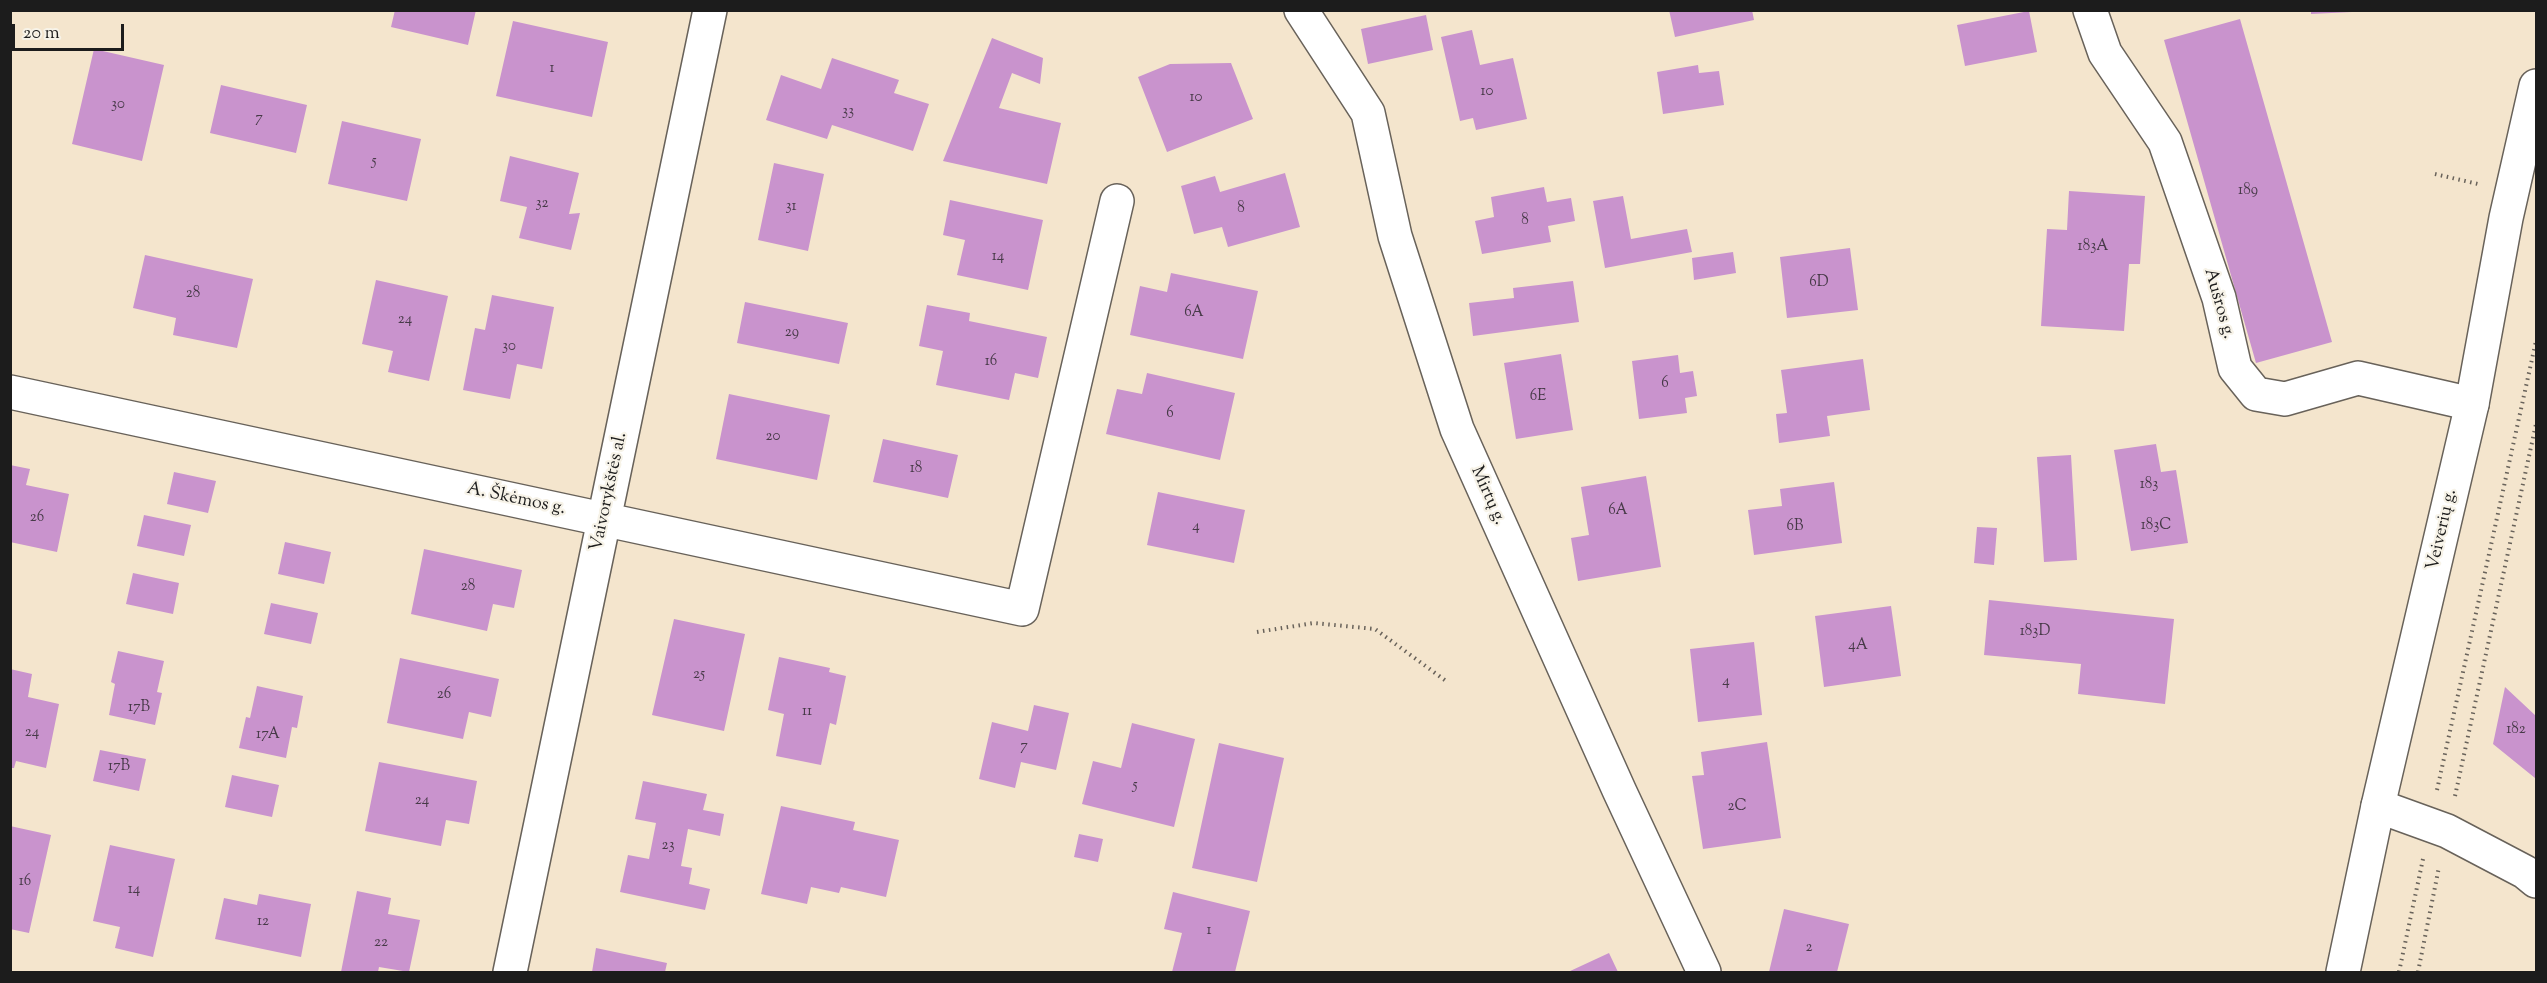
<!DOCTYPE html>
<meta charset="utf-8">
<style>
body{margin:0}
#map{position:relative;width:2547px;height:983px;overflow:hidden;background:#f4e5cd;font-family:"Sorts Mill Goudy",serif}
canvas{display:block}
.frame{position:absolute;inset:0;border:12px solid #1c1c1c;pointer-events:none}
.scale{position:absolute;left:12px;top:24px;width:112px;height:27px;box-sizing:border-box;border:3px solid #1c1c1c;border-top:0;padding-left:8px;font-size:18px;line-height:21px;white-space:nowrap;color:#1c1c1c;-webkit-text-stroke:4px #f7f3e8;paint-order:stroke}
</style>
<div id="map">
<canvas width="2547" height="983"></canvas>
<div class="frame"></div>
<div class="scale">20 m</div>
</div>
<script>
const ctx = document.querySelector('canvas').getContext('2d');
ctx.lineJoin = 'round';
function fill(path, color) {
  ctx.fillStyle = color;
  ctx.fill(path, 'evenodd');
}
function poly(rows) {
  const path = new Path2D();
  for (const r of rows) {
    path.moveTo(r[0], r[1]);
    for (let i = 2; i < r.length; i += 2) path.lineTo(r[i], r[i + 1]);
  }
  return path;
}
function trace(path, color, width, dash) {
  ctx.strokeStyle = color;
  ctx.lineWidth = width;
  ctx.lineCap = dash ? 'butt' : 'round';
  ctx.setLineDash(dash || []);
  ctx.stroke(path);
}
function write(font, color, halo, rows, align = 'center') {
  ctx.font = font + ' "Sorts Mill Goudy",serif';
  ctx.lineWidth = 4.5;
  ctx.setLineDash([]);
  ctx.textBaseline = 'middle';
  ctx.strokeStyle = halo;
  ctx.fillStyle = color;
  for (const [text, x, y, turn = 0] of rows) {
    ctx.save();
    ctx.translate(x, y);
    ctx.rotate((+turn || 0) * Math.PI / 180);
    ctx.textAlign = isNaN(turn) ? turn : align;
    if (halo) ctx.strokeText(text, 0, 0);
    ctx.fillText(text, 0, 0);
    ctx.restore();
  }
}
const building = poly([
 [395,10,476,10,468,45,391,27],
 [1669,10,1752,10,1754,20,1675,37],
 [2311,10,2352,10,2352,12,2311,14],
 [2029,11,2037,52,1965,66,1957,25],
 [1426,15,1433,50,1368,64,1361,29],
 [2240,19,2332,342,2256,363,2164,40],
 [513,21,608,42,592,117,496,96],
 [1472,30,1480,65,1513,58,1527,119,1476,130,1473,118,1460,121,1441,37],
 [992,38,1043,58,1040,84,1012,73,999,108,1061,123,1047,184,943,161],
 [94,49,164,65,142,161,72,144],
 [832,58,899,80,894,93,929,104,913,151,832,125,827,139,766,120,781,75,821,89],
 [1231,63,1253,119,1167,152,1138,77,1170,64],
 [1698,65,1699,73,1719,71,1724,105,1663,114,1657,72],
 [221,85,307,105,296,153,210,133],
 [342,121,421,139,407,201,328,184],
 [510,156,579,173,569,214,580,213,571,250,519,238,527,207,500,201],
 [774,163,824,174,808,251,758,240],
 [1285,173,1300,227,1228,247,1222,227,1194,234,1181,186,1215,176,1220,192],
 [1544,187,1547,202,1571,198,1575,221,1548,226,1551,242,1482,254,1475,221,1494,217,1491,197],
 [2069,191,2145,196,2140,264,2129,264,2124,331,2041,326,2047,229,2067,230],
 [1623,196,1631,239,1687,229,1692,252,1605,268,1593,201],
 [950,200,1043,220,1028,290,957,275,965,240,943,235],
 [1850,248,1858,310,1787,318,1780,257],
 [1733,252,1736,273,1694,280,1692,258],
 [145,255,253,279,237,348,173,335,176,318,133,308],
 [1171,273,1258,291,1243,359,1130,335,1140,286,1167,292],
 [376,280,448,296,429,381,388,372,393,351,362,344],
 [1573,281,1579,322,1473,336,1469,303,1514,298,1513,288],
 [492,295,554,307,542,369,517,364,510,399,463,390,475,328,485,330],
 [745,302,848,323,839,364,737,343],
 [927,305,970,313,969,321,1047,337,1038,378,1015,373,1009,400,936,385,943,351,919,346],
 [1561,354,1573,430,1516,439,1504,363],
 [1678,355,1680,373,1693,371,1697,396,1685,398,1687,413,1639,419,1632,361],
 [1863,359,1870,410,1827,416,1830,436,1779,443,1776,414,1787,413,1781,370],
 [1147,373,1235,393,1220,460,1106,434,1117,389,1142,394],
 [729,394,830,415,817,480,716,459],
 [883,439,958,455,948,498,873,482],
 [2156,444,2161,472,2176,470,2188,543,2131,551,2114,450],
 [2071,455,2077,560,2044,562,2037,457],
 [10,465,30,469,26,485,69,494,57,552,10,542],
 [174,472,216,481,208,513,167,504],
 [1646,476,1661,567,1578,581,1571,538,1589,535,1581,487],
 [1834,482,1842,543,1754,555,1748,510,1782,506,1780,489],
 [1158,492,1245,510,1234,563,1147,545],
 [144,515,191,525,184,556,137,546],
 [1977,527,1997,528,1994,565,1974,563],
 [285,542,331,552,324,584,278,574],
 [424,549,522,570,514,608,493,604,487,631,411,614],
 [133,573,179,583,173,614,126,604],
 [1989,600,2174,619,2165,704,2078,694,2081,664,1984,655],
 [271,603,318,613,311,644,264,634],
 [1891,606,1901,676,1824,687,1815,616],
 [674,619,745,634,724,731,652,715],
 [1754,642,1762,715,1698,722,1690,649],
 [118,651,164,661,157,692,162,693,155,725,109,715,115,684,111,682],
 [779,657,830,668,829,672,846,676,836,725,830,723,821,765,776,756,784,714,768,710],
 [400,658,499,679,491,717,469,712,463,739,387,723],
 [10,669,32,674,28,697,59,704,46,768,16,761,14,768,10,768],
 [257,686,303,696,297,728,292,727,286,758,239,748,246,717,250,718],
 [2505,687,2536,716,2535,778,2493,744],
 [1034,705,1069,713,1056,770,1021,762,1015,788,979,779,992,722,1028,731],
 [1132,723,1195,739,1174,827,1082,804,1093,761,1121,768],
 [1767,742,1781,838,1703,849,1692,776,1704,775,1701,752],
 [1219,743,1284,758,1257,882,1192,868],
 [100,750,146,759,139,791,93,781],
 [379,762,477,781,469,824,446,820,441,846,365,831],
 [232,775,279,785,272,817,225,807],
 [643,781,707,794,703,810,724,814,720,836,688,829,681,866,692,868,689,884,710,889,705,910,620,892,628,855,649,859,656,823,635,819],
 [781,806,855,822,853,830,899,840,886,897,841,887,839,893,811,887,807,904,761,894],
 [10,826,51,835,29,933,10,929],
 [1079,834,1103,839,1098,862,1074,857],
 [110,845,175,859,153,957,115,948,120,927,93,921],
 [357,891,391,898,388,914,420,920,409,972,379,967,378,972,341,972],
 [1173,892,1250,911,1235,972,1172,972,1182,933,1164,929],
 [259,894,311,904,301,957,215,939,224,898,257,905],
 [1784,909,1849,924,1837,972,1769,972],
 [596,948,667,963,665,972,592,972],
 [1609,953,1618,972,1568,972]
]);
const path = poly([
 [2435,174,2478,184],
 [1257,632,1314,623,1375,629,1446,681],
 [2437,790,2536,341],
 [2455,796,2536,424],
 [2399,972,2423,859],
 [2418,972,2439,867]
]);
const street = poly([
 [1301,10,1368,113,1395,236,1457,429,1619,790,1704,972],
 [2090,10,2105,53,2165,142,2219,298,2235,368,2256,394,2285,399,2358,378,2472,404],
 [10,392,1022,609,1117,201],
 [2378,806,2447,831,2525,872,2536,881],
 [510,972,710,10]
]);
const primary = poly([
 [2343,972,2378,806,2472,404,2506,218,2536,86]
]);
const numberNames = [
 ["1",552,69],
 ["10",1487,92],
 ["10",1196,98],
 ["30",118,105],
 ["33",848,112],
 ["7",259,119],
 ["5",374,162],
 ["189",2248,191],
 ["32",542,204],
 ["31",791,207],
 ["8",1241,209],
 ["8",1525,221],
 ["183A",2093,247],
 ["14",998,257],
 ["6D",1819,283],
 ["28",193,294],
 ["6A",1194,313],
 ["24",405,320],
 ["29",792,333],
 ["30",509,347],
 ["16",991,362],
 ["6",1665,384],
 ["6E",1538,397],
 ["6",1170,414],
 ["20",773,437],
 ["18",916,469],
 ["183",2149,485],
 ["6A",1618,511],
 ["26",37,518],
 ["183C",2156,526],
 ["4",1196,527],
 ["6B",1795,527],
 ["28",468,587],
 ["183D",2035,632],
 ["4A",1858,646],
 ["25",699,675],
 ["4",1726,682],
 ["26",444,695],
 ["17B",139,708],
 ["11",807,712],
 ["182",2516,730],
 ["24",32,733],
 ["17A",268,735],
 ["7",1024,747],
 ["17B",119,767],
 ["5",1135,786],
 ["24",422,801],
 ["2C",1737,807],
 ["23",668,846],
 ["16",25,882],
 ["14",134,890],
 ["12",263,922],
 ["1",1209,931],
 ["22",381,943],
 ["2",1809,948]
];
const streetNames = [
 ["Aušros g.",2218,304,74],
 ["Vaivorykštės al.",610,492,-78],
 ["Mirtų g.",1487,496,66],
 ["A. Škėmos g.",516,500,12],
 ["Veiverių g.",2443,530,-77]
];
fill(building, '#c993cd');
trace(street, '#68625a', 36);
trace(primary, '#68625a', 36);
trace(path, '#68625a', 4, [1.5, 4.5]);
trace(street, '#fff', 33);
trace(primary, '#fff', 33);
write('15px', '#473a48', null, numberNames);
write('18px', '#1c1c1c', '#f7f3e8', streetNames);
</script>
